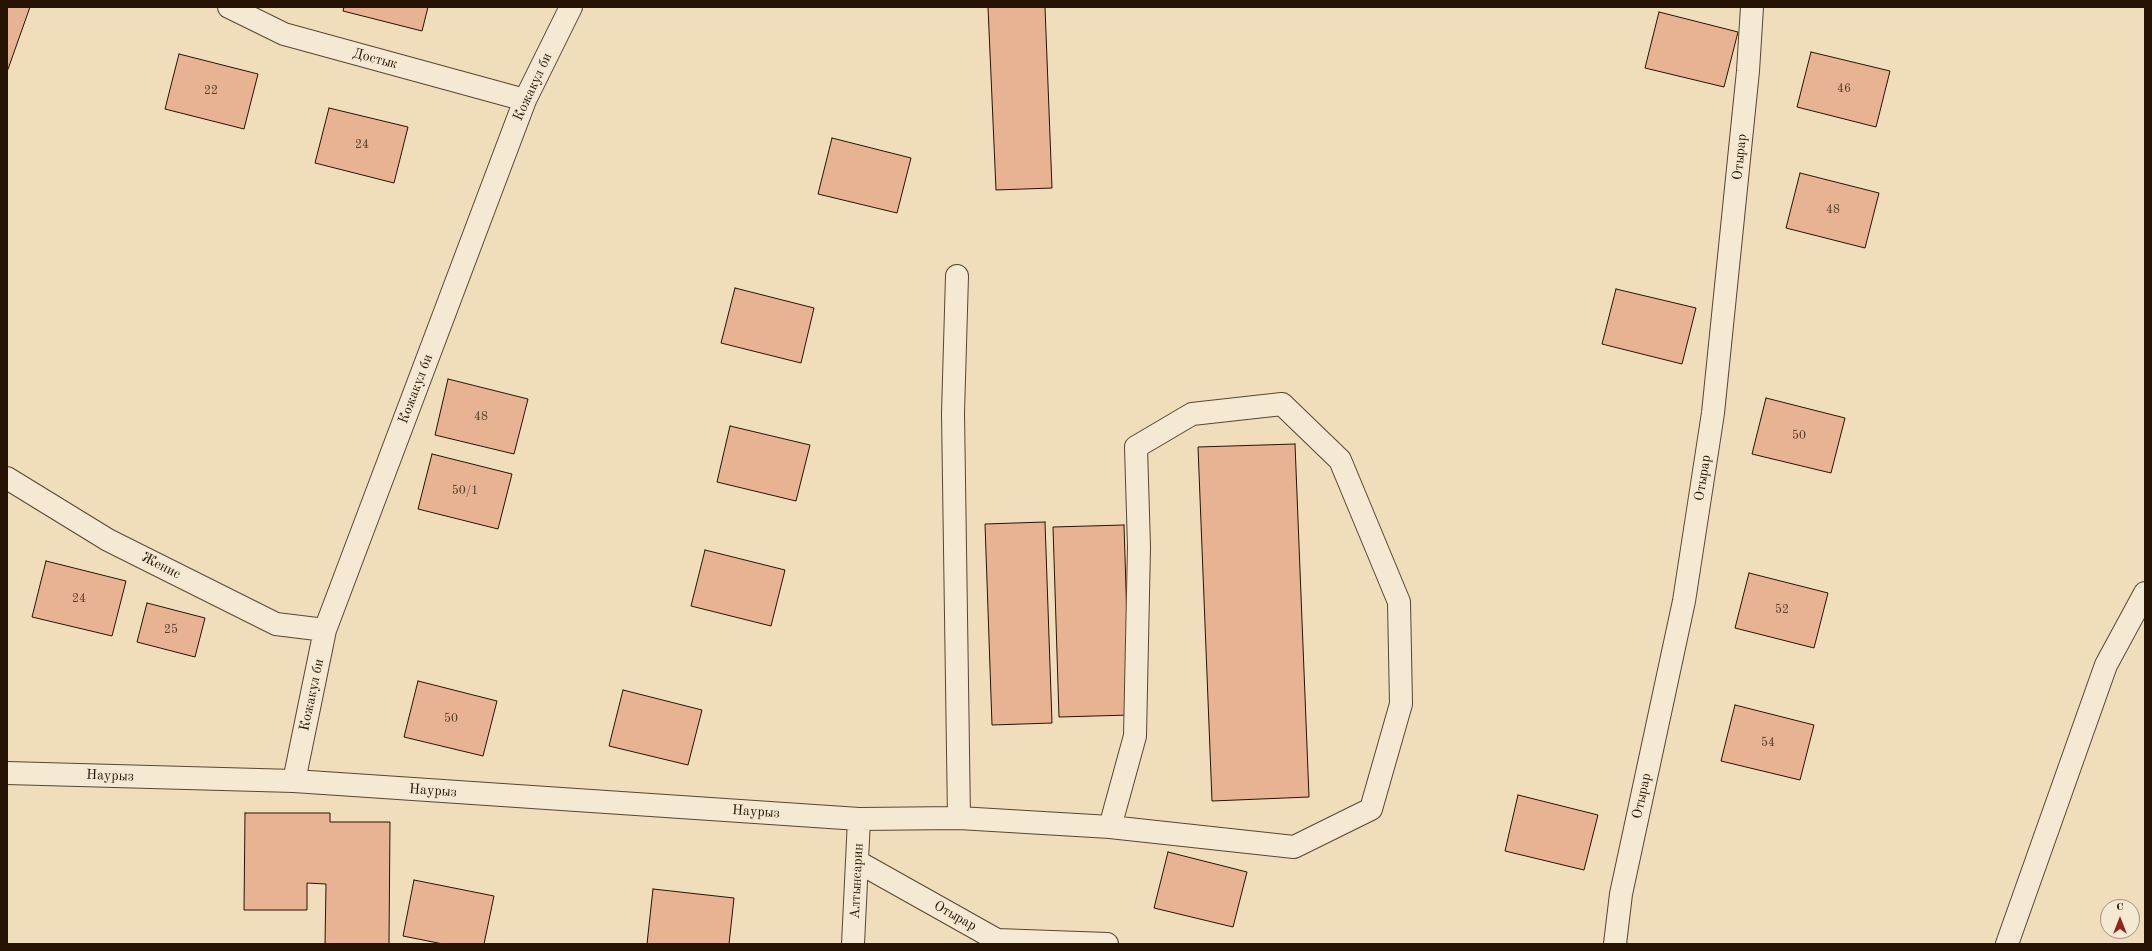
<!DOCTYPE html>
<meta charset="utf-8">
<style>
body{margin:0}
#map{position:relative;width:2152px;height:951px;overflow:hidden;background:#f0ddbb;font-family:"Old Standard TT",serif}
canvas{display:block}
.frame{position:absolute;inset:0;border:8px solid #261303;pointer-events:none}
.north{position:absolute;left:2100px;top:899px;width:40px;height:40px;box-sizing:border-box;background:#f5e9d3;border:1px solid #a29380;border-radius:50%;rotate:0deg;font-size:11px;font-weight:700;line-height:16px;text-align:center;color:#261303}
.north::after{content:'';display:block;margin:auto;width:14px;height:18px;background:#8f2418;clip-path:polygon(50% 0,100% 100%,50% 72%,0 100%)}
</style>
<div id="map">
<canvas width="2152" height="951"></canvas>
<div class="frame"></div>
<div class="north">С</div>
</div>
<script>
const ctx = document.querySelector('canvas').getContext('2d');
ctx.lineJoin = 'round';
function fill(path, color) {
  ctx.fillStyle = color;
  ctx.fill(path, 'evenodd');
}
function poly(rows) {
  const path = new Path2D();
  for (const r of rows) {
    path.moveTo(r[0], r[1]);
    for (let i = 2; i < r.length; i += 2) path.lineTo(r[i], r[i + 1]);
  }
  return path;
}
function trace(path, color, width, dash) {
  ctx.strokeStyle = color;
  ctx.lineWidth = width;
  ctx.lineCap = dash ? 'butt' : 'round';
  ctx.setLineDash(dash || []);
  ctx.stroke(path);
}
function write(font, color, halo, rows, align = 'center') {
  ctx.font = font + ' "Old Standard TT",serif';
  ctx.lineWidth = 4;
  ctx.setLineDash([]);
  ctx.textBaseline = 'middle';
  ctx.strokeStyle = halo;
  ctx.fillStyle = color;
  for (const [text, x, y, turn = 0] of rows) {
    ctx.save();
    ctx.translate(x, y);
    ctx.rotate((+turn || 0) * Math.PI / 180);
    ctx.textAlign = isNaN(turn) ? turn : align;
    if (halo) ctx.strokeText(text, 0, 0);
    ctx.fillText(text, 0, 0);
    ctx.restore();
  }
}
const building = poly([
 [7,7,30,7,7,72,7,7],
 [344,7,428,7,422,31,343,11,344,7],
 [988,7,1045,7,1052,188,996,190,988,7],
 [1659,12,1738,32,1724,87,1645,68,1659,12],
 [1811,52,1890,71,1876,127,1797,107,1811,52],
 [179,54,258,74,244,129,165,109,179,54],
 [329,108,408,127,394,183,315,163,329,108],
 [832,138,911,158,897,213,818,194,832,138],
 [1800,173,1879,193,1865,248,1786,228,1800,173],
 [735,288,814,308,801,363,721,343,735,288],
 [1616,289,1696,308,1682,364,1602,344,1616,289],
 [448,379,528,399,514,454,435,435,448,379],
 [1766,398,1845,418,1831,473,1752,454,1766,398],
 [730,426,810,445,796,501,717,482,730,426],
 [1295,444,1309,797,1212,801,1198,447,1295,444],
 [432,454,512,474,498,529,418,509,432,454],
 [1045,522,1052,723,992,725,985,524,1045,522],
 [1124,525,1130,715,1059,717,1053,527,1124,525],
 [705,550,785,570,771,626,691,606,705,550],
 [46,561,126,581,112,636,32,617,46,561],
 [1749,573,1828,593,1814,648,1735,628,1749,573],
 [147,603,205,618,195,657,137,642,147,603],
 [418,681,497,701,483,756,404,737,418,681],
 [623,690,702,710,688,765,609,746,623,690],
 [1735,705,1814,725,1800,780,1721,761,1735,705],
 [1518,795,1598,815,1584,870,1505,851,1518,795],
 [245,813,330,813,330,822,390,822,389,944,325,944,326,884,307,883,307,910,244,910,245,813],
 [1168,852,1247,872,1233,927,1154,908,1168,852],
 [414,880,494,896,484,944,443,944,403,936,414,880],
 [653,889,734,898,729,944,647,944,653,889]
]);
const minor = poly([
 [229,7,284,34,525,100],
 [7,478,108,540,276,624,325,630],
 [7,773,294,781,859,819,959,818,953,413,957,276],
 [294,781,325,630,525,100,571,7],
 [959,818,1110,827,1135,736,1139,547,1136,447,1192,414,1282,404,1340,460,1399,602,1401,704,1371,809,1294,847,1110,827],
 [858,862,997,940,1107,944],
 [853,944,859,819],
 [1615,944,1621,894,1684,601,1713,413,1748,71,1752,7],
 [2007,944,2106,665,2145,593]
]);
const numberNames = [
 ["46",1844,89],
 ["22",211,91],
 ["24",362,145],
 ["48",1833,210],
 ["48",481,417],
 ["50",1799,436],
 ["50/1",465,491],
 ["24",79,599],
 ["52",1782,610],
 ["25",171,630],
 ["50",451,719],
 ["54",1768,743]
];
const streetNames = [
 ["Достык",375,59,15],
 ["Кожакул би",533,87,-65],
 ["Отырар",1740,157,-84],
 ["Кожакул би",416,389,-69],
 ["Отырар",1703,478,-81],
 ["Женис",161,566,27],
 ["Кожакул би",312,695,-78],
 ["Наурыз",110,776,2],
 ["Наурыз",433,791,4],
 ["Отырар",1642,796,-78],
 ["Наурыз",756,812,4],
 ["Алтынсарин",857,881,-87],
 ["Отырар",955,916,29]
];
fill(building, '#e8b392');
trace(building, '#261303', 1);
trace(minor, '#584631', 24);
trace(minor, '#f5e9d3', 22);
write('12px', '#563b27', null, numberNames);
write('14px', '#261303', '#f5e9d3', streetNames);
</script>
